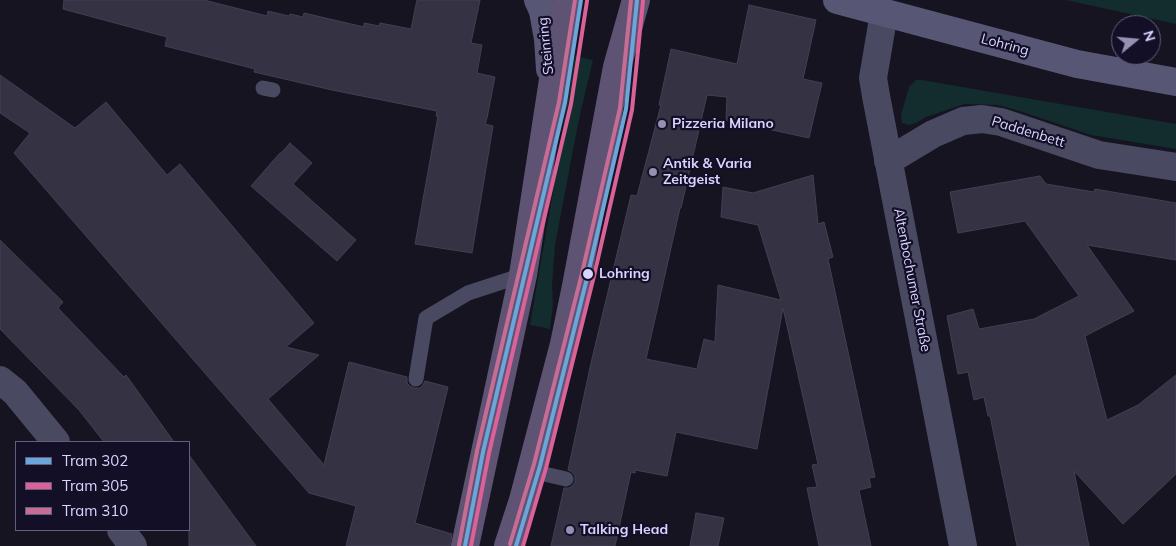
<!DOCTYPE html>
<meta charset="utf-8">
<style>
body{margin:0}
#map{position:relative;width:1176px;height:546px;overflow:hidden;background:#161421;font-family:Mulish,sans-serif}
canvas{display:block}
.legend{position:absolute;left:15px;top:441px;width:175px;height:90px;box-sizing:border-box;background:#130f26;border:1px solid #625e7d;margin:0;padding:6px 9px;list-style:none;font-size:15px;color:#d9d4ff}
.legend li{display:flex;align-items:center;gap:10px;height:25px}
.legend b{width:25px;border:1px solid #625e7d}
.north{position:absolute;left:1111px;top:15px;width:50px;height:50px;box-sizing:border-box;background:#130f26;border:1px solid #625e7d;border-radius:50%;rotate:73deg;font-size:14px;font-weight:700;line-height:20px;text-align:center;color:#d9d4ff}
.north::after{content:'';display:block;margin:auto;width:18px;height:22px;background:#9591b1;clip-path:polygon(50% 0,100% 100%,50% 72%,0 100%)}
</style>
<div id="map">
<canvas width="1176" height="546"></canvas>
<ul class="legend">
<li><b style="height:6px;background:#6ba5d9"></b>Tram 302</li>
<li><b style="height:6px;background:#db6198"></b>Tram 305</li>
<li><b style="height:6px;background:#c76c94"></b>Tram 310</li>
</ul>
<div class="north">N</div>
</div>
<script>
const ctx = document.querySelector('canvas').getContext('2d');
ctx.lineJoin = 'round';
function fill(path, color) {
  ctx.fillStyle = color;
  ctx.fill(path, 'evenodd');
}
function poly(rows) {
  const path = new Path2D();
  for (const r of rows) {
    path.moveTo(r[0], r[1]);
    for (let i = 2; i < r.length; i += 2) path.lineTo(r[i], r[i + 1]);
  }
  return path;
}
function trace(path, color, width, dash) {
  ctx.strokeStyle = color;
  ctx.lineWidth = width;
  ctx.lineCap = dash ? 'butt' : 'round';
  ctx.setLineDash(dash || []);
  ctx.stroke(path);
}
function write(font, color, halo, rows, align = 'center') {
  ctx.font = font + ' Mulish,sans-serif';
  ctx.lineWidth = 4.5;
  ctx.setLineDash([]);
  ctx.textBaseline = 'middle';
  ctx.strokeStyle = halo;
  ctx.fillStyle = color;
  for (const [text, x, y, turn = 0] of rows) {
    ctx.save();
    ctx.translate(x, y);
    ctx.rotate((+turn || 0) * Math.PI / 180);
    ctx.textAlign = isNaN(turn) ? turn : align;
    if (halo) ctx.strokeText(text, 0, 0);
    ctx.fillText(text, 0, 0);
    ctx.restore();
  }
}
const green = poly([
 [1066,0,1176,0,1176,24],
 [575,56,593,60,579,119,555,245,552,286,553,305,550,329,530,325,553,192,569,85],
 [916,80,922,80,1176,124,1176,149,1091,135,1020,111,998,105,965,104,926,117,916,123,909,125,902,123,901,115,909,87]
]);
const building = poly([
 [64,0,204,0,267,16,268,11,289,16,290,14,303,17,304,13,364,27,364,23,379,26,380,23,411,29,417,0,480,0,471,43,482,45,477,73,495,77,487,118,485,124,493,126,472,253,415,244,438,116,436,116,437,111,332,90,254,72,255,69,165,46,167,37,63,9,64,0],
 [749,5,816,20,803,79,822,83,809,138,726,120,727,97,707,95,681,208,680,208,646,359,697,369,704,339,715,342,718,285,781,300,758,225,721,217,723,187,753,193,813,175,818,224,824,222,833,257,828,259,875,477,869,478,871,487,859,490,871,546,819,546,807,488,817,487,812,465,818,464,783,308,757,449,676,432,667,476,635,470,635,473,631,472,615,546,551,546,564,488,569,488,572,486,575,482,575,476,572,472,568,470,591,363,631,195,637,196,661,105,659,105,671,49,737,64,749,5],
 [0,75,75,128,106,102,167,175,180,164,314,323,286,347,319,355,268,399,324,465,349,362,407,377,407,383,410,386,414,388,420,388,423,385,425,381,448,387,415,523,452,534,450,546,346,546,356,506,309,493,14,153,30,133,0,113,0,75],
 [290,143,312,163,293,184,356,240,337,261,251,186,280,153,281,153,290,143],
 [1040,176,1046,184,1094,192,1095,189,1176,203,1176,260,1087,245,1134,311,1085,336,1107,420,1138,405,1176,375,1176,474,1123,524,1074,471,1089,546,1017,546,990,416,988,416,984,397,974,400,968,372,958,374,947,316,973,309,979,329,1034,319,1079,296,1025,221,958,233,950,192,1040,176],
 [0,240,63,302,58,308,124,377,126,375,174,442,104,442,79,410,0,329,0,240],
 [189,455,256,546,189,546,189,455],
 [696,513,724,518,718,546,690,546,696,513]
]);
const lane = poly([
 [263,88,273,90],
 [416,379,426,318,468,293,523,275],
 [531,471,566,479]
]);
const street = poly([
 [884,13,873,78,876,96,963,546],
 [888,161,933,134,963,121,982,119,1001,122,1099,155,1176,167],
 [0,380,15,392,56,442],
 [121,530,133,546]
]);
const secondary = poly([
 [538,0,543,11,548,39,550,69],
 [837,0,1077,64,1176,82]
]);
const primary = poly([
 [465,546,523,275,559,41,568,0],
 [508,546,523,500,564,344,576,286,617,67,636,0]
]);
const tram1 = poly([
 [465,546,483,452,565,103,581,0],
 [516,546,540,466,588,274,626,109,637,0]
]);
const tram2 = poly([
 [471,546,489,453,571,104,587,1],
 [523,546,546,468,594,276,632,110,643,1]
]);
const tram3 = poly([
 [510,544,534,464,582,273,620,108,631,0],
 [459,545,477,451,559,102,575,0]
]);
const markers = [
 [662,124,5,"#9591b1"],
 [653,172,5,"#9591b1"],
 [588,274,6,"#d9d4ff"],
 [570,530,5,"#9591b1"]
];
const streetNames = [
 ["Lohring",1005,45,15],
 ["Steinring",546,46,-96],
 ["Paddenbett",1028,132,17],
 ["Altenbochumer Straße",912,280,79]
];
const poiNames = [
 ["Pizzeria Milano",672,124],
 ["Antik & Varia",663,164],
 ["Zeitgeist",663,180],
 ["Talking Head",580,530]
];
const stopNames = [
 ["Lohring",599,274]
];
fill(green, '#132c2d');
fill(building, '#343243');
trace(building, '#433f54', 1);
trace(lane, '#4a4962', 15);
trace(street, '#4a4962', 28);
trace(secondary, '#575674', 28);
trace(primary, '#5e5373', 28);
trace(tram1, '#6ba5d9', 4);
trace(tram2, '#db6198', 4);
trace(tram3, '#c76c94', 4);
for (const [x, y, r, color] of markers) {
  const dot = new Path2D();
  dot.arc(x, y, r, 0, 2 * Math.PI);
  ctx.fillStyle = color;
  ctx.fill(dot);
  trace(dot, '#130f26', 2);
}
write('14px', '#d9d4ff', '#130f26', streetNames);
write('bold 14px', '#d9d4ff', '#130f26', poiNames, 'left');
write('bold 14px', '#d9d4ff', '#130f26', stopNames, 'left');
</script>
